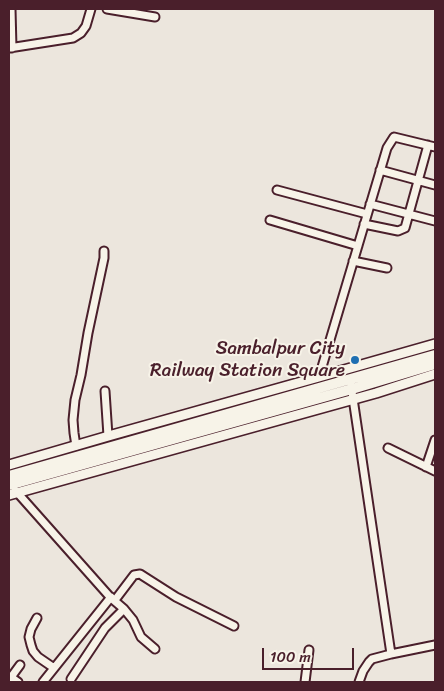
<!DOCTYPE html>
<style>
body{margin:0}
#map{position:relative;width:444px;height:691px;overflow:hidden;background:#ece6dd;font-family:Sriracha,sans-serif}
canvas{display:block}
.frame{position:absolute;inset:0;border:10px solid #4a1f2b;pointer-events:none}
.scale{position:absolute;left:262px;top:648px;width:92px;height:22px;box-sizing:border-box;border:2px solid #4a1f2b;border-top:0;padding-left:6px;font-size:15px;line-height:18px;white-space:nowrap;color:#4a1f2b;-webkit-text-stroke:4px #f7f3e8;paint-order:stroke}
</style>
<div id="map">
<canvas width="444" height="691"></canvas>
<div class="frame"></div>
<div class="scale">100 m</div>
</div>
<script>
const ctx = document.querySelector('canvas').getContext('2d');
ctx.lineJoin = 'round';
function poly(rows) {
  const path = new Path2D();
  for (const r of rows) {
    path.moveTo(r[0], r[1]);
    for (let i = 2; i < r.length; i += 2) path.lineTo(r[i], r[i + 1]);
  }
  return path;
}
function trace(path, color, width, dash) {
  ctx.strokeStyle = color;
  ctx.lineWidth = width;
  ctx.lineCap = dash ? 'butt' : 'round';
  ctx.setLineDash(dash || []);
  ctx.stroke(path);
}
function write(font, color, halo, rows, align = 'center') {
  ctx.font = font + ' Sriracha,sans-serif';
  ctx.lineWidth = 4;
  ctx.setLineDash([]);
  ctx.textBaseline = 'middle';
  ctx.strokeStyle = halo;
  ctx.fillStyle = color;
  for (const [text, x, y, turn = 0] of rows) {
    ctx.save();
    ctx.translate(x, y);
    ctx.rotate((+turn || 0) * Math.PI / 180);
    ctx.textAlign = isNaN(turn) ? turn : align;
    if (halo) ctx.strokeText(text, 0, 0);
    ctx.fillText(text, 0, 0);
    ctx.restore();
  }
}
const minor = poly([
 [11,9,12,48],
 [107,9,155,17],
 [9,48,73,38,81,33,86,26,91,9],
 [380,170,435,185],
 [277,190,367,214],
 [370,204,435,221],
 [270,220,358,246],
 [364,224,398,231,405,228,428,145],
 [353,261,387,268],
 [319,377,387,148,394,137,435,147],
 [351,385,391,654,435,645],
 [105,391,108,436],
 [76,446,74,433,73,420,75,400,81,375,88,333,104,258,104,251],
 [388,448,435,471],
 [426,467,435,440],
 [15,490,110,597,124,609,133,620,141,637,155,649],
 [115,600,134,575,140,574,176,597,234,626],
 [37,618,31,629,29,637,31,645,33,651,38,657,54,668],
 [11,677,18,682],
 [71,679,105,628,124,609],
 [9,680,20,665],
 [43,682,111,597],
 [305,682,309,650],
 [359,682,363,671,369,662,372,659,391,654]
]);
const major = poly([
 [9,465,112,435,319,377,435,344],
 [9,495,376,393,435,374]
]);
const highway = poly([
 [9,476,435,355],
 [9,485,352,389,435,364]
]);
const markers = [
 [355,360,5,"#1f6fb2"]
];
const poiNames = [
 ["Sambalpur City",345,349],
 ["Railway Station Square",345,371]
];
trace(minor, '#4a1f2b', 11);
trace(major, '#4a1f2b', 12);
trace(highway, '#4a1f2b', 14);
trace(minor, '#f7f3e8', 7);
trace(major, '#f7f3e8', 9);
trace(highway, '#f7f3e8', 10);
for (const [x, y, r, color] of markers) {
  const dot = new Path2D();
  dot.arc(x, y, r, 0, 2 * Math.PI);
  ctx.fillStyle = color;
  ctx.fill(dot);
  trace(dot, '#f7f3e8', 2);
}
write('19px', '#4a1f2b', '#f7f3e8', poiNames, 'right');
</script>
